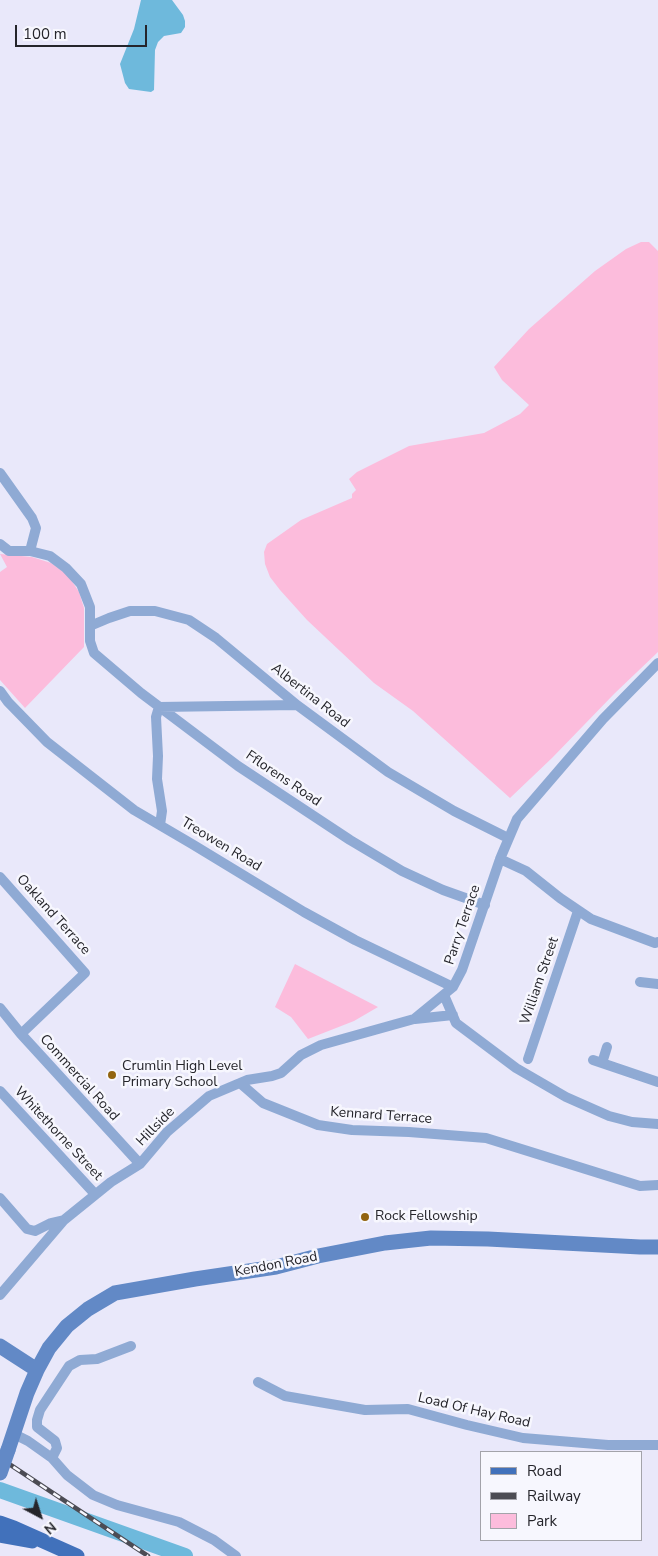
<!DOCTYPE html>
<style>
body{margin:0}
#map{position:relative;width:658px;height:1556px;overflow:hidden;background:#e9e8fa;font-family:"Nunito Sans",sans-serif}
canvas{display:block}
.legend{position:absolute;left:480px;top:1451px;width:162px;height:90px;box-sizing:border-box;background:#f7f7fe;border:1px solid #a3a3aa;margin:0;padding:6px 9px;list-style:none;font-size:15px;color:#25252b}
.legend li{display:flex;align-items:center;gap:10px;height:25px}
.legend b{width:25px;border:1px solid #a3a3aa}
.north{position:absolute;left:15px;top:1491px;width:50px;height:50px;-webkit-text-stroke:4px #f7f7fe;paint-order:stroke;rotate:140deg;font-size:14px;font-weight:700;line-height:20px;text-align:center;color:#25252b}
.north::after{content:'';display:block;margin:auto;width:18px;height:22px;background:#25252b;clip-path:polygon(50% 0,100% 100%,50% 72%,0 100%)}
.scale{position:absolute;left:15px;top:25px;width:132px;height:22px;box-sizing:border-box;border:2px solid #25252b;border-top:0;padding-left:6px;font-size:15px;line-height:18px;white-space:nowrap;color:#25252b;-webkit-text-stroke:4px #f7f7fe;paint-order:stroke}
</style>
<div id="map">
<canvas width="658" height="1556"></canvas>
<ul class="legend">
<li><b style="height:6px;background:#4171bb"></b>Road</li>
<li><b style="height:6px;background:#4c4c54"></b>Railway</li>
<li><b style="height:14px;background:#fcbcdc"></b>Park</li>
</ul>
<div class="north">N</div>
<div class="scale">100 m</div>
</div>
<script>
const ctx = document.querySelector('canvas').getContext('2d');
ctx.lineJoin = 'round';
function fill(path, color) {
  ctx.fillStyle = color;
  ctx.fill(path, 'evenodd');
}
function poly(rows) {
  const path = new Path2D();
  for (const r of rows) {
    path.moveTo(r[0], r[1]);
    for (let i = 2; i < r.length; i += 2) path.lineTo(r[i], r[i + 1]);
  }
  return path;
}
function trace(path, color, width, dash) {
  ctx.strokeStyle = color;
  ctx.lineWidth = width;
  ctx.lineCap = dash ? 'butt' : 'round';
  ctx.setLineDash(dash || []);
  ctx.stroke(path);
}
function write(font, color, halo, rows, align = 'center') {
  ctx.font = font + ' "Nunito Sans",sans-serif';
  ctx.lineWidth = 5;
  ctx.setLineDash([]);
  ctx.textBaseline = 'middle';
  ctx.strokeStyle = halo;
  ctx.fillStyle = color;
  for (const [text, x, y, turn = 0] of rows) {
    ctx.save();
    ctx.translate(x, y);
    ctx.rotate((+turn || 0) * Math.PI / 180);
    ctx.textAlign = isNaN(turn) ? turn : align;
    if (halo) ctx.strokeText(text, 0, 0);
    ctx.fillText(text, 0, 0);
    ctx.restore();
  }
}
const green = poly([
 [641,242,649,242,658,251,658,652,615,693,552,758,510,798,413,711,374,683,307,620,280,590,270,577,265,564,264,552,267,544,301,520,352,498,352,494,356,490,349,479,357,472,409,446,484,433,520,414,529,405,502,380,494,367,529,329,595,271,626,249],
 [0,554,32,557,51,563,68,575,79,592,84,608,84,647,25,708,0,680,0,572,7,567],
 [295,964,378,1007,354,1021,308,1039,291,1017,275,1007]
]);
const water = poly([
 [141,0,172,0,183,15,185,21,185,27,181,33,164,36,158,42,155,50,154,90,151,92,129,89,125,83,120,64,134,29]
]);
const river = poly([
 [0,1490,185,1556]
]);
const street = poly([
 [0,473,32,518,36,528,30,551],
 [0,544,9,551,30,551,50,556,66,568,81,584,90,607,90,641,94,653,141,693,238,766,350,840,402,871,443,890,485,905],
 [90,626,109,618,130,611,155,611,189,620,216,638,297,705,388,772,454,811,508,838],
 [0,691,8,702,47,742,134,810,192,844,304,912,355,940,453,987],
 [160,825,162,811,157,779,158,756,156,717,159,707,297,705],
 [500,859,526,871,560,898,591,919,655,943,658,942],
 [0,877,85,973,21,1034],
 [640,982,658,984],
 [444,995,456,1023,516,1068,566,1097,609,1116,632,1122,658,1124],
 [0,1008,21,1034,140,1164],
 [415,1019,453,1015],
 [528,1059,578,911],
 [593,1060,658,1082],
 [602,1063,607,1047],
 [240,1083,263,1103,318,1125,352,1130,409,1132,486,1138,640,1186,658,1185],
 [0,1091,95,1194],
 [0,1198,27,1229,35,1231,51,1223,64,1220],
 [0,1295,64,1220,111,1182,140,1164,167,1132,209,1096,247,1080,272,1076,281,1073,301,1055,321,1045,414,1019,453,987,462,970,500,859,517,819,603,719,658,663],
 [258,1382,285,1396,365,1410,408,1409,467,1425,523,1438,608,1445,658,1445],
 [14,1434,28,1441,52,1458,67,1475,93,1495,117,1505,179,1522,214,1540,236,1556],
 [52,1458,57,1448,55,1441,37,1427,37,1420,40,1410,69,1366,80,1360,97,1359,131,1346]
]);
const secondary = poly([
 [0,1346,37,1370],
 [8,1450,27,1393,37,1370,49,1348,67,1326,88,1309,115,1293,195,1279,276,1267,318,1256,385,1243,431,1238,488,1239,640,1247,658,1247]
]);
const primary = poly([
 [0,1523,14,1528,77,1556],
 [0,1535,32,1541]
]);
const rail = poly([
 [0,1458,148,1556]
]);
const secondaryBridge = poly([
 [0,1473,8,1450]
]);
const markers = [
 [112,1075,5,"#926410"],
 [365,1217,5,"#926410"]
];
const streetNames = [
 ["Albertina Road",310,696,38],
 ["Fflorens Road",283,779,34],
 ["Treowen Road",221,845,31],
 ["Oakland Terrace",53,915,48],
 ["Parry Terrace",463,925,-71],
 ["William Street",540,981,-71],
 ["Commercial Road",79,1078,48],
 ["Kennard Terrace",381,1116,4],
 ["Hillside",156,1127,-46],
 ["Whitethorne Street",58,1134,47],
 ["Kendon Road",276,1265,-11],
 ["Load Of Hay Road",474,1411,13]
];
const poiNames = [
 ["Crumlin High Level",122,1067],
 ["Primary School",122,1083],
 ["Rock Fellowship",375,1217]
];
fill(green, '#fcbcdc');
fill(water, '#6eb9dc');
trace(river, '#6eb9dc', 16);
trace(street, '#8faad4', 10);
trace(secondary, '#6289c6', 15);
trace(primary, '#4171bb', 15);
trace(rail, '#4c4c54', 4.5);
trace(rail, '#f7f7fe', 2.5, [8]);
trace(secondaryBridge, '#6289c6', 15);
for (const [x, y, r, color] of markers) {
  const dot = new Path2D();
  dot.arc(x, y, r, 0, 2 * Math.PI);
  ctx.fillStyle = color;
  ctx.fill(dot);
  trace(dot, '#f7f7fe', 2);
}
write('14px', '#25252b', '#f7f7fe', streetNames);
write('14px', '#25252b', '#f7f7fe', poiNames, 'left');
</script>
